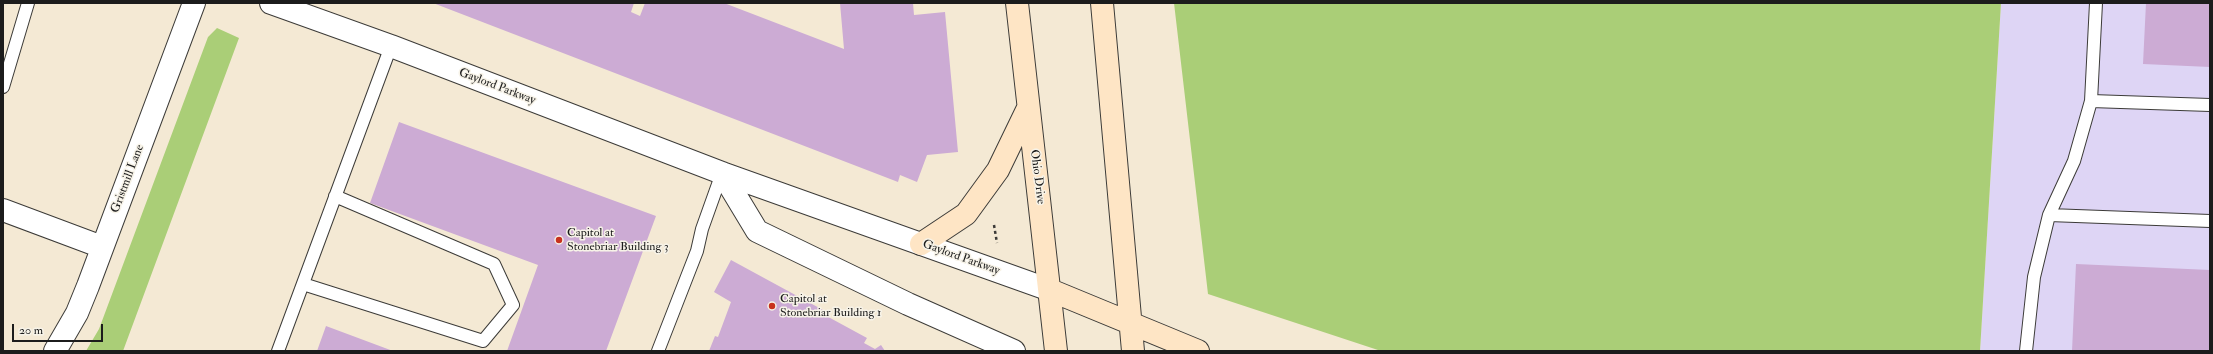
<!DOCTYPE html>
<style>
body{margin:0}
#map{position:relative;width:2213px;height:354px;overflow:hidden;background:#f4e9d4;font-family:"IM FELL Double Pica",serif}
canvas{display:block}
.frame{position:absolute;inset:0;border:4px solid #1c1c1c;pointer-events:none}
.scale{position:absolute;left:12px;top:324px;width:91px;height:18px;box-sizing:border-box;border:2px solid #1c1c1c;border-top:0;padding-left:5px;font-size:12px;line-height:14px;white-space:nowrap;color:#1c1c1c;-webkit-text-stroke:3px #f7f3e8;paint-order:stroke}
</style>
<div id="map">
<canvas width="2213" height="354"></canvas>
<div class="frame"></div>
<div class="scale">20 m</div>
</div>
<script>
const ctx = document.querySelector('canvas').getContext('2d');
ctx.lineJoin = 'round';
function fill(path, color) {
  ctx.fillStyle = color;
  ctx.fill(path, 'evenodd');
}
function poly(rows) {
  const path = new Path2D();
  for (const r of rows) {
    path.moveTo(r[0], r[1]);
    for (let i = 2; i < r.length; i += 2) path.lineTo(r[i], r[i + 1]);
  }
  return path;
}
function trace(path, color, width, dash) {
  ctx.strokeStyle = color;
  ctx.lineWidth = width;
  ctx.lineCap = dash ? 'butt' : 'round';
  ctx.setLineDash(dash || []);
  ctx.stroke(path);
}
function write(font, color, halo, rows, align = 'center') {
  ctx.font = font + ' "IM FELL Double Pica",serif';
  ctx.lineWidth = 3;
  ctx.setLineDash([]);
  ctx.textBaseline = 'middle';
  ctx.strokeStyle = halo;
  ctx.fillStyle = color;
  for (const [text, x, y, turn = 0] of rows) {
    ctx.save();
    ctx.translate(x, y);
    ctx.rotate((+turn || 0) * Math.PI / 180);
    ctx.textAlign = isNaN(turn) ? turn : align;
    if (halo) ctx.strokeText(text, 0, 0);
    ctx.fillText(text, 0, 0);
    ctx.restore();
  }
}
const built = poly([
 [2001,3,2210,3,2210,351,1980,351]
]);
const green = poly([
 [1174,3,2001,3,1980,351,1381,351,1208,294],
 [217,28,239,38,123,351,86,351,99,329,208,37]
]);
const building = poly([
 [433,3,634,3,631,12,640,16,645,3,724,3,844,49,840,3,913,3,914,15,945,12,958,152,927,155,917,182,900,175,898,182],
 [2146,3,2210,3,2210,67,2143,64],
 [399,122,656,216,606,351,507,351,538,265,370,203],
 [731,260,823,310,821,313,867,338,864,343,875,349,881,345,885,351,709,351,715,336,718,337,731,302,714,292],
 [2076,264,2210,270,2210,351,2072,351],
 [326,326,393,351,317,351]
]);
const path = poly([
 [994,225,997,243]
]);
const lane = poly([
 [3,87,28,3],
 [2091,101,2210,105],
 [2049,215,2210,221],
 [303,284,483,341,513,305,494,264,335,196],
 [278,351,391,46],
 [658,351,697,251,702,229,722,173],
 [2026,351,2034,277,2049,215,2074,161,2091,101,2096,3]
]);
const street = poly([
 [271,3,391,46,722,173,1050,290],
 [722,173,757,231,908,304,1014,351],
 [3,210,102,247],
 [55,351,77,313,88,286,194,3]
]);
const secondary = poly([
 [1017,3,1056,351],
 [1102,3,1133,351],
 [921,244,966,214,998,170,1028,108],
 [1050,290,1198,351]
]);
const markers = [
 [559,240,4,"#c8321e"],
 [772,306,4,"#c8321e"]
];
const streetNames = [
 ["Gaylord Parkway",497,87,21],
 ["Ohio Drive",1037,177,83],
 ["Gristmill Lane",128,179,-69],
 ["Gaylord Parkway",961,258,20]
];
const poiNames = [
 ["Capitol at",567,233],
 ["Stonebriar Building 3",567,247],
 ["Capitol at",780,299],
 ["Stonebriar Building 1",780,313]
];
fill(built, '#ded5f5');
fill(green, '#aace77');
fill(building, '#ccabd4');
trace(lane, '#3c3b38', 14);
trace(street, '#3c3b38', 24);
trace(secondary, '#3c3b38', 24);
trace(path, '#3c3b38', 2.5, [3, 3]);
trace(lane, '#fff', 12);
trace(street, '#fff', 22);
trace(secondary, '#fee5c5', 22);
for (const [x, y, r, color] of markers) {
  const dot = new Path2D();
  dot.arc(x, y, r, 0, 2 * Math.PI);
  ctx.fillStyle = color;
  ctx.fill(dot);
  trace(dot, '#f7f3e8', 1.5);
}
write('12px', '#1c1c1c', '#f7f3e8', streetNames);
write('12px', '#1c1c1c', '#f7f3e8', poiNames, 'left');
</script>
